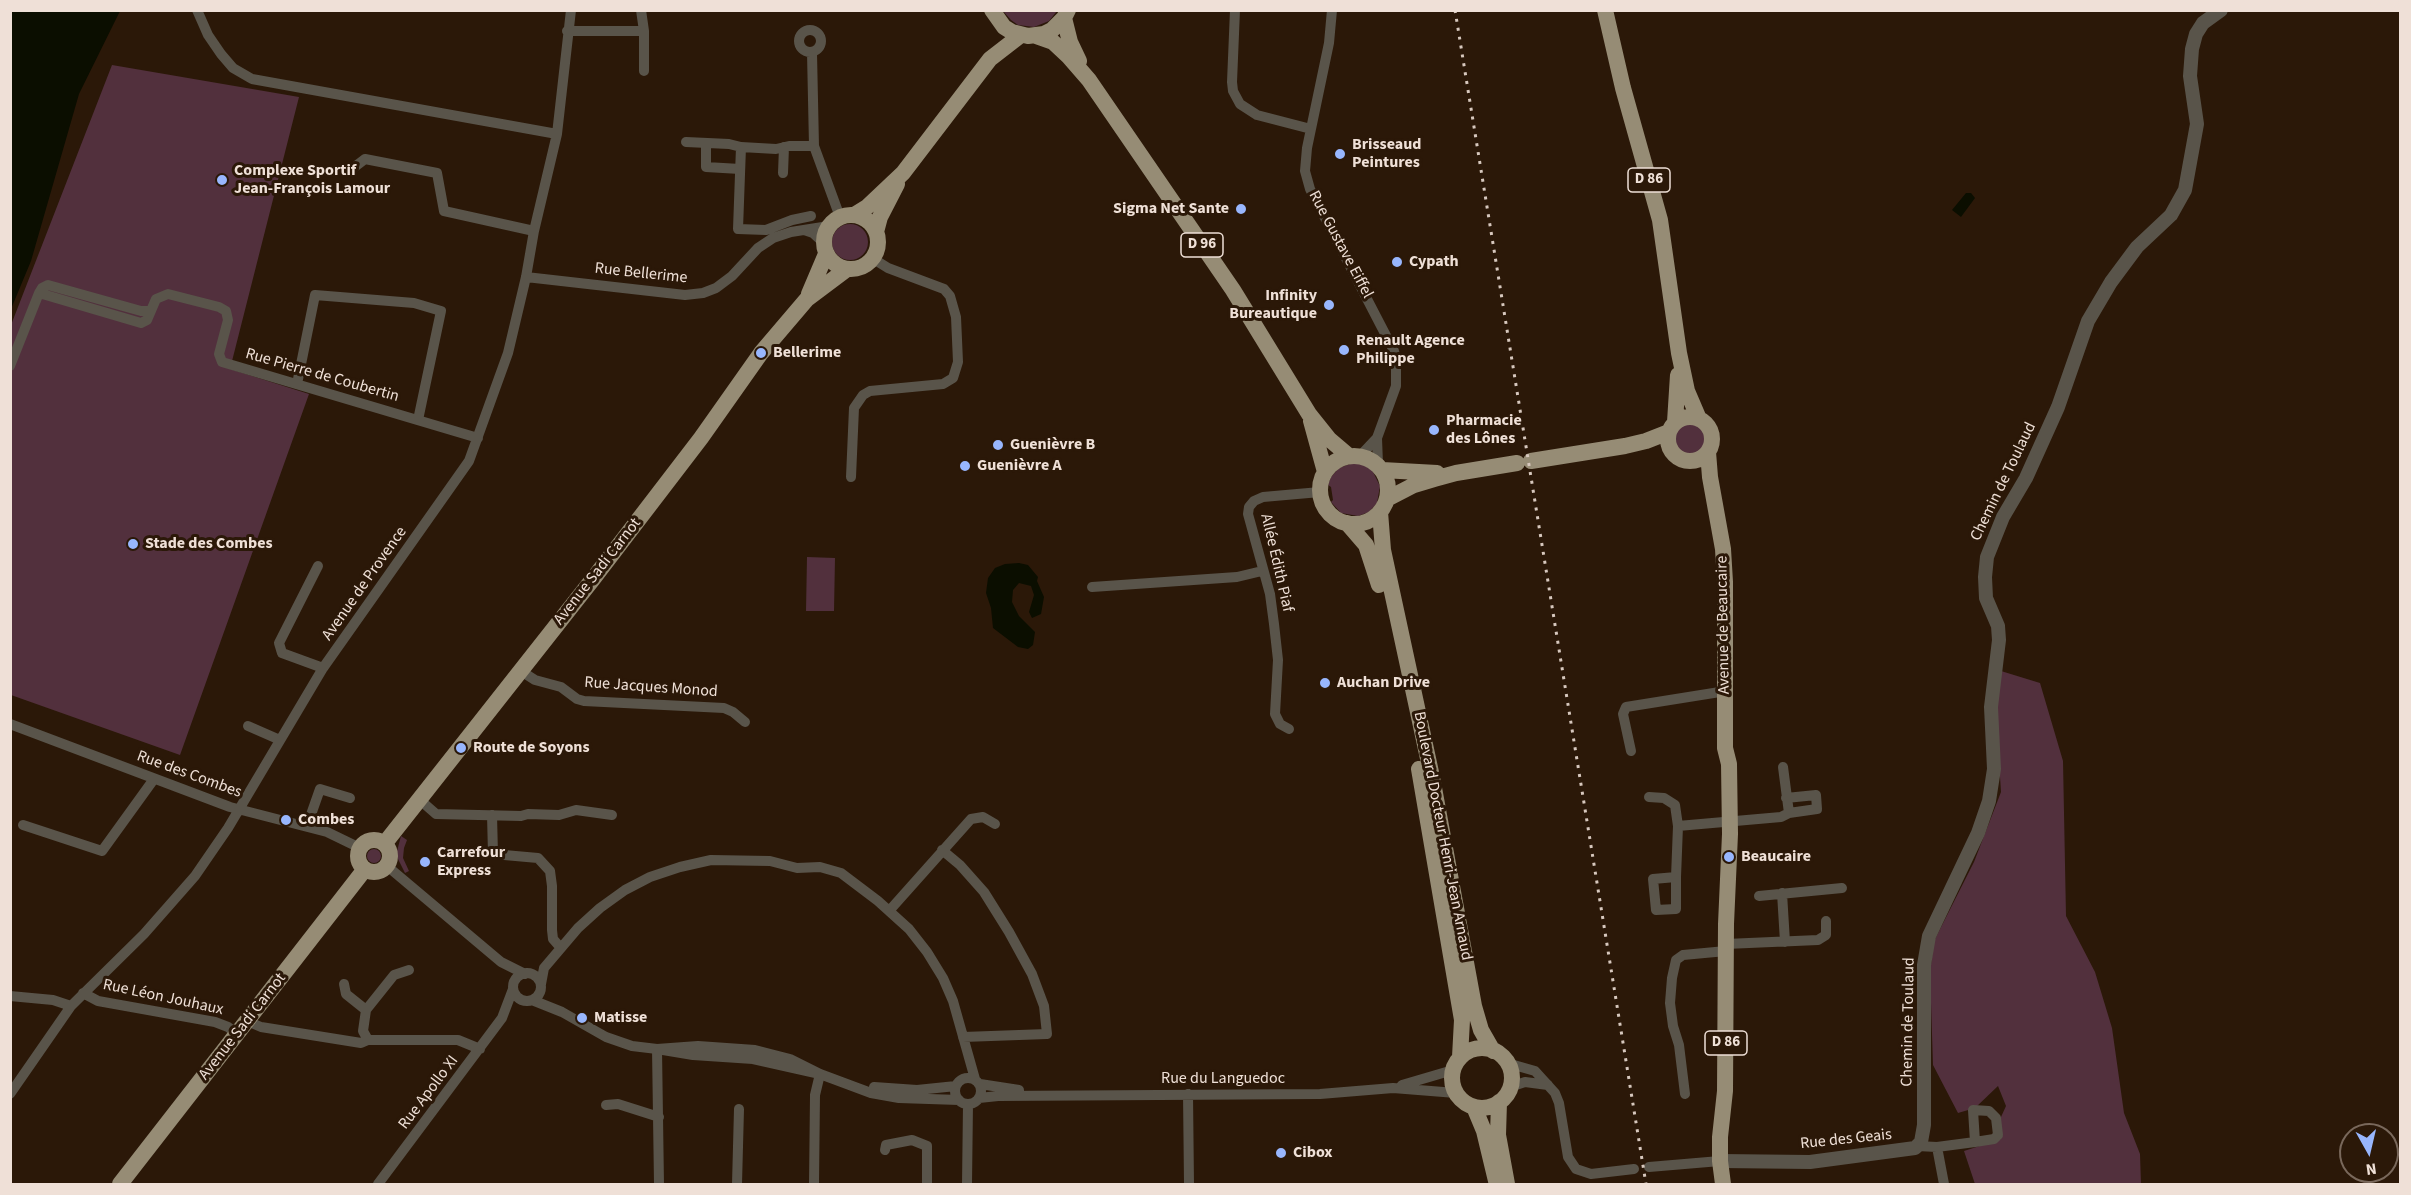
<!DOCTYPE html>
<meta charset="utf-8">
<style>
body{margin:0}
#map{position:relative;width:2411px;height:1195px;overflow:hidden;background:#2b1808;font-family:"Source Sans 3",sans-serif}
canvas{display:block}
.frame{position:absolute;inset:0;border:12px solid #efe0d7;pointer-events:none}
.north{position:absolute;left:2339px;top:1123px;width:60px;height:60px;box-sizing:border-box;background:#2b1808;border:2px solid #79685b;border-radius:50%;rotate:172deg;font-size:16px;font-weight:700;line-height:24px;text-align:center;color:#efe0d7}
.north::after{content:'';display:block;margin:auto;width:21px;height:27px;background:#98b6fd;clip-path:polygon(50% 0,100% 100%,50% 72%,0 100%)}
</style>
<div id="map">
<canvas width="2411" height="1195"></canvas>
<div class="frame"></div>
<div class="north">N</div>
</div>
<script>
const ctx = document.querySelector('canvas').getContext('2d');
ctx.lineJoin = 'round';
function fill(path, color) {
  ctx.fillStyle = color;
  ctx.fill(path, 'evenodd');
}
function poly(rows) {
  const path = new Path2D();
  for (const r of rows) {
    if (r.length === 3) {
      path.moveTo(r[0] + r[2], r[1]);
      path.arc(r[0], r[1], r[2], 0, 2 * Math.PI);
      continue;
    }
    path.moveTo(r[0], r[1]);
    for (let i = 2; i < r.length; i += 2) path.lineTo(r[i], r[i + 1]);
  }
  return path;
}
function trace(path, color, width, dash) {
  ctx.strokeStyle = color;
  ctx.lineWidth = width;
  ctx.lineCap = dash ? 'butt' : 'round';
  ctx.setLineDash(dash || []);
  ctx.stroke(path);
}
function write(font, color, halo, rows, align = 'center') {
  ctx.font = font + ' "Source Sans 3",sans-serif';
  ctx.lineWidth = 6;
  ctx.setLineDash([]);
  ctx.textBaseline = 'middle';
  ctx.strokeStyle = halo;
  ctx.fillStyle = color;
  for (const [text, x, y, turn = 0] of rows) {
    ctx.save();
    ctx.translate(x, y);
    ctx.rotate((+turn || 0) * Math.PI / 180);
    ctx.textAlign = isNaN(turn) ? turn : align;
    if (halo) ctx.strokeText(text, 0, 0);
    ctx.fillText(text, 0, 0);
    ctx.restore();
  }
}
const green = poly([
 [1003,11,1057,11,1049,21,1034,27,1018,25,1011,20],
 [112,65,299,97,230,369,309,394,180,755,11,695,11,325],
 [850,242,18],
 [1690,439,15],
 [1350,464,1362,464,1372,470,1380,486,1377,503,1369,512,1358,516,1341,513,1331,502,1333,500,1331,487,1328,485,1331,477,1339,468],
 [807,557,835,558,834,611,806,611],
 [2001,671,2040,683,2063,761,2066,916,2095,972,2112,1028,2124,1113,2140,1154,2141,1184,1975,1184,1964,1151,2001,1139,2001,1117,2006,1106,1998,1086,1975,1108,1958,1113,1933,1065,1930,972,1934,941,1974,862,2001,792,1996,715],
 [401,836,407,840,404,848,403,858,409,871,405,873,396,855],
 [374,856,7]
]);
const water = poly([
 [11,10,120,11,79,94,31,261,11,309],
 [1966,193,1971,193,1975,198,1961,217,1952,210],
 [1019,563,1028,565,1038,577,1037,581,1044,597,1041,614,1032,618,1029,612,1034,595,1031,586,1019,583,1013,590,1012,602,1019,616,1035,632,1033,645,1028,649,1018,647,993,628,991,608,986,593,988,578,995,568,1005,564]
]);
const minor = poly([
 [197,10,208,35,221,54,233,68,252,79,557,134],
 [641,10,644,31,644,71],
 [1235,10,1232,82,1233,91,1240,104,1257,115,1311,129],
 [1332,10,1329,43,1307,148,1305,171,1310,189,1394,351,1396,361,1396,386,1377,438,1378,464],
 [810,41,11],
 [567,31,644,31],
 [812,53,814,146,840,217],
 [686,142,729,144,741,147],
 [706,143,706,167,740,169],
 [348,172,365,159,437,173,444,211,534,231],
 [783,173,784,147],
 [811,216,792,220,766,230,738,229,741,147,776,149,789,146,814,146],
 [804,230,813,233,824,243],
 [526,277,685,295,703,293,716,288,732,276,758,248,773,238,791,232,829,226],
 [39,293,141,323,147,320,156,299,168,294,219,307,226,311,228,320,219,354,222,362,478,438],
 [10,366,39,293,42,288,48,285,141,311,150,311],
 [297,384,315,295,414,303,441,311,418,420],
 [1360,456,1377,438],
 [851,477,854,408,863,395,870,391,943,384,953,378,958,362,956,317,950,296,944,289,888,268,872,258],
 [318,566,279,643,282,653,323,668],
 [1092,587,1237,577,1262,571],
 [521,671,535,680,561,687,577,699,584,701,724,708,733,712,745,722],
 [10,724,230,807,327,832,360,848],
 [248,726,280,740],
 [1289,729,1280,724,1275,714,1278,660,1274,624,1270,594,1248,514,1249,507,1254,501,1263,497,1320,492],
 [1631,751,1623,714,1626,707,1726,691],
 [1783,767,1789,813],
 [1649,797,1664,798,1675,805,1678,826],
 [420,800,436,814,521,816,528,814,559,815,576,810,612,815],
 [492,815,493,854,538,858,550,871,552,886,552,930,553,939,560,947],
 [23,825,102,851,154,779],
 [307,826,320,789,350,798],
 [942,850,960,865,984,892,1009,932,1032,974,1044,1006,1047,1034,963,1037],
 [387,866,501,962,525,974],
 [1676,877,1676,909,1656,910,1653,879,1676,877,1678,826,1781,817,1789,813,1817,809,1816,795,1786,798],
 [1782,893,1785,942],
 [1759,896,1842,888],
 [889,911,971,819,983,817,995,824],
 [1726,944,1818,940,1826,935,1826,921],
 [527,987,14],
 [344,984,346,994,366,1010],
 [541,984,544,968,578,928,600,908,625,890,650,877,680,867,711,860,770,861,797,868,820,867,841,873,878,901,909,929,927,952,943,978,953,1001,975,1079],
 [83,993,98,1001,215,1022,228,1027,237,1034],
 [10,996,53,1000,71,1006],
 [532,1000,562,1012,606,1037,632,1046,657,1049,659,1184],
 [247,1021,261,1027,361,1043,368,1040,458,1040,480,1049],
 [368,1040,363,1031,366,1010,394,975,409,970],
 [1507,1063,1535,1071,1555,1093,1559,1103,1568,1157,1576,1169,1591,1174,1634,1169],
 [820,1074,753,1059,693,1055,657,1049,698,1046,755,1050,790,1059,820,1074,871,1093,899,1098,959,1100],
 [968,1091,13],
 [980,1084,1019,1090],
 [1402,1085,1453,1070],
 [874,1087,917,1090,956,1086],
 [1510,1087,1525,1082,1548,1085],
 [10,1094,71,1006,144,934,195,876,228,828,323,668,469,461,508,353,526,277,534,231,557,134,571,10],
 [1188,1094,1189,1184],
 [1685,1094,1679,1045,1673,1026,1670,1003,1672,978,1676,960,1683,955,1726,951],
 [979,1098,998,1096,1320,1094,1393,1088,1456,1093],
 [606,1105,618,1104,659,1117],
 [1917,1146,1937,1147,1975,1142,1973,1110,1989,1111,1996,1118,1998,1135,1994,1139,1975,1142],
 [1937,1147,1944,1184],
 [885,1150,886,1145,912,1140,927,1146,927,1184],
 [1649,1167,1720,1161],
 [378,1184,502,1018,513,989],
 [737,1184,739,1109],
 [814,1184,815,1095,820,1074],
 [967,1184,968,1104]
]);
const tertiary = poly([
 [1720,1161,1810,1162,1915,1148,1921,1142,1924,1125,1924,965,1929,936,1978,833,1989,801,1994,769,1991,707,1999,640,1998,626,1986,598,1985,577,1987,557,2003,517,2026,478,2058,407,2088,321,2111,282,2137,247,2171,215,2185,190,2197,124,2190,76,2192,49,2196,34,2203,23,2221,10]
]);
const primary = poly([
 [992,10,1004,27,1012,32,1028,36,1044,34,1052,30,1064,18,1068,10],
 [1605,10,1623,88,1660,220,1679,353,1687,391,1699,419],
 [1064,18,1070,42,1079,61],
 [1036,36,1053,42,1069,57,1089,80,1233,290,1309,414,1329,439,1349,456],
 [854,215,867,207,903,173,990,59,1021,35],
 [851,242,27],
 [876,232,880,217,897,184],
 [809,294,826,254],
 [1690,439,22],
 [1311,421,1325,472],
 [1675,422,1678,375],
 [1708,452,1710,477,1723,549,1725,582,1725,748,1729,764,1730,834,1726,924,1725,1091,1720,1137,1720,1161,1723,1184],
 [1354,490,34],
 [1531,461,1625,446,1646,441,1669,432],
 [1382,470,1437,473],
 [1387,499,1414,485,1434,479,1456,473,1517,463],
 [1380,512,1383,550,1432,777,1474,1006,1481,1030,1493,1051],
 [1347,523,1366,545,1379,585],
 [1419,769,1462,1020,1460,1057],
 [374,856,16],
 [385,843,593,579,701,438,761,353,807,299,847,269],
 [1482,1078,30],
 [1499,1102,1498,1135,1507,1184],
 [1474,1107,1484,1131,1496,1181],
 [120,1184,365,869]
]);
const rail = poly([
 [1455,10,1646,1184]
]);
const markers = [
 [1340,154,6,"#98b6fd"],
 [222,180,6,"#98b6fd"],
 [1241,209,6,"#98b6fd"],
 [1397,262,6,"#98b6fd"],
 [1329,305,6,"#98b6fd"],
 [1344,350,6,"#98b6fd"],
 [761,353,6,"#98b6fd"],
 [1434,430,6,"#98b6fd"],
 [998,445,6,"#98b6fd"],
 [965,466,6,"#98b6fd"],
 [133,544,6,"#98b6fd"],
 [1325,683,6,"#98b6fd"],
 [461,748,6,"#98b6fd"],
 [286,820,6,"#98b6fd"],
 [1729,857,6,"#98b6fd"],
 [425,862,6,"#98b6fd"],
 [582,1018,6,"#98b6fd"],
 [1281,1153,6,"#98b6fd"]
];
const shields = [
 [1649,180,42],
 [1202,245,42],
 [1726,1043,42]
];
const shieldNames = [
 ["D 86",1649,180],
 ["D 96",1202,245],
 ["D 86",1726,1043]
];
const poiNames = [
 ["Brisseaud",1352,145],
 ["Peintures",1352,163],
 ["Complexe Sportif",234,171],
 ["Jean-François Lamour",234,189],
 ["Sigma Net Sante",1229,209,"right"],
 ["Cypath",1409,262],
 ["Infinity",1317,296,"right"],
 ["Bureautique",1317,314,"right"],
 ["Renault Agence",1356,341],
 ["Philippe",1356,359],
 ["Bellerime",773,353],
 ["Pharmacie",1446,421],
 ["des Lônes",1446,439],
 ["Guenièvre B",1010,445],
 ["Guenièvre A",977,466],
 ["Stade des Combes",145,544],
 ["Auchan Drive",1337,683],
 ["Route de Soyons",473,748],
 ["Combes",298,820],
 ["Carrefour",437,853],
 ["Express",437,871],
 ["Beaucaire",1741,857],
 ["Matisse",594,1018],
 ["Cibox",1293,1153]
];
const streetNames = [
 ["Rue Gustave Eiffel",1340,245,62],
 ["Rue Bellerime",641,274,6],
 ["Rue Pierre de Coubertin",322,376,16],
 ["Chemin de Toulaud",2004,482,-64],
 ["Allée Édith Piaf",1276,563,77],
 ["Avenue Sadi Carnot",598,572,-52],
 ["Avenue de Provence",365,584,-55],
 ["Avenue de Beaucaire",1724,625,-91],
 ["Rue Jacques Monod",651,688,4],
 ["Rue des Combes",189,775,20],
 ["Boulevard Docteur Henri-Jean Arnaud",1442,836,79],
 ["Rue Léon Jouhaux",163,998,12],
 ["Chemin de Toulaud",1909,1022,-89],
 ["Avenue Sadi Carnot",243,1027,-52],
 ["Rue du Languedoc",1223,1079],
 ["Rue Apollo XI",429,1093,-53],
 ["Rue des Geais",1846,1140,-6]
];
fill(green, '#52303d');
fill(water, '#0b0e00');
trace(minor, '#59544a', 10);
trace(tertiary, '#59544a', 14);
trace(primary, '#968c75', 16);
trace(rail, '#d7c8be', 3, [3, 6]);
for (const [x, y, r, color] of markers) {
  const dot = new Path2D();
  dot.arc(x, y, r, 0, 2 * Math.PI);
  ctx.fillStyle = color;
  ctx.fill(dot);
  trace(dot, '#2b1808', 2);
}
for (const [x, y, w] of shields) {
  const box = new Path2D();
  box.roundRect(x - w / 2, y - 12, w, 24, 4.5);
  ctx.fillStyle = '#2b1808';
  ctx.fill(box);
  trace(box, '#efe0d7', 1.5);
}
write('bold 15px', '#efe0d7', null, shieldNames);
write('bold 16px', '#efe0d7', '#2b1808', poiNames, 'left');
write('16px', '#efe0d7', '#2b1808', streetNames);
</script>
